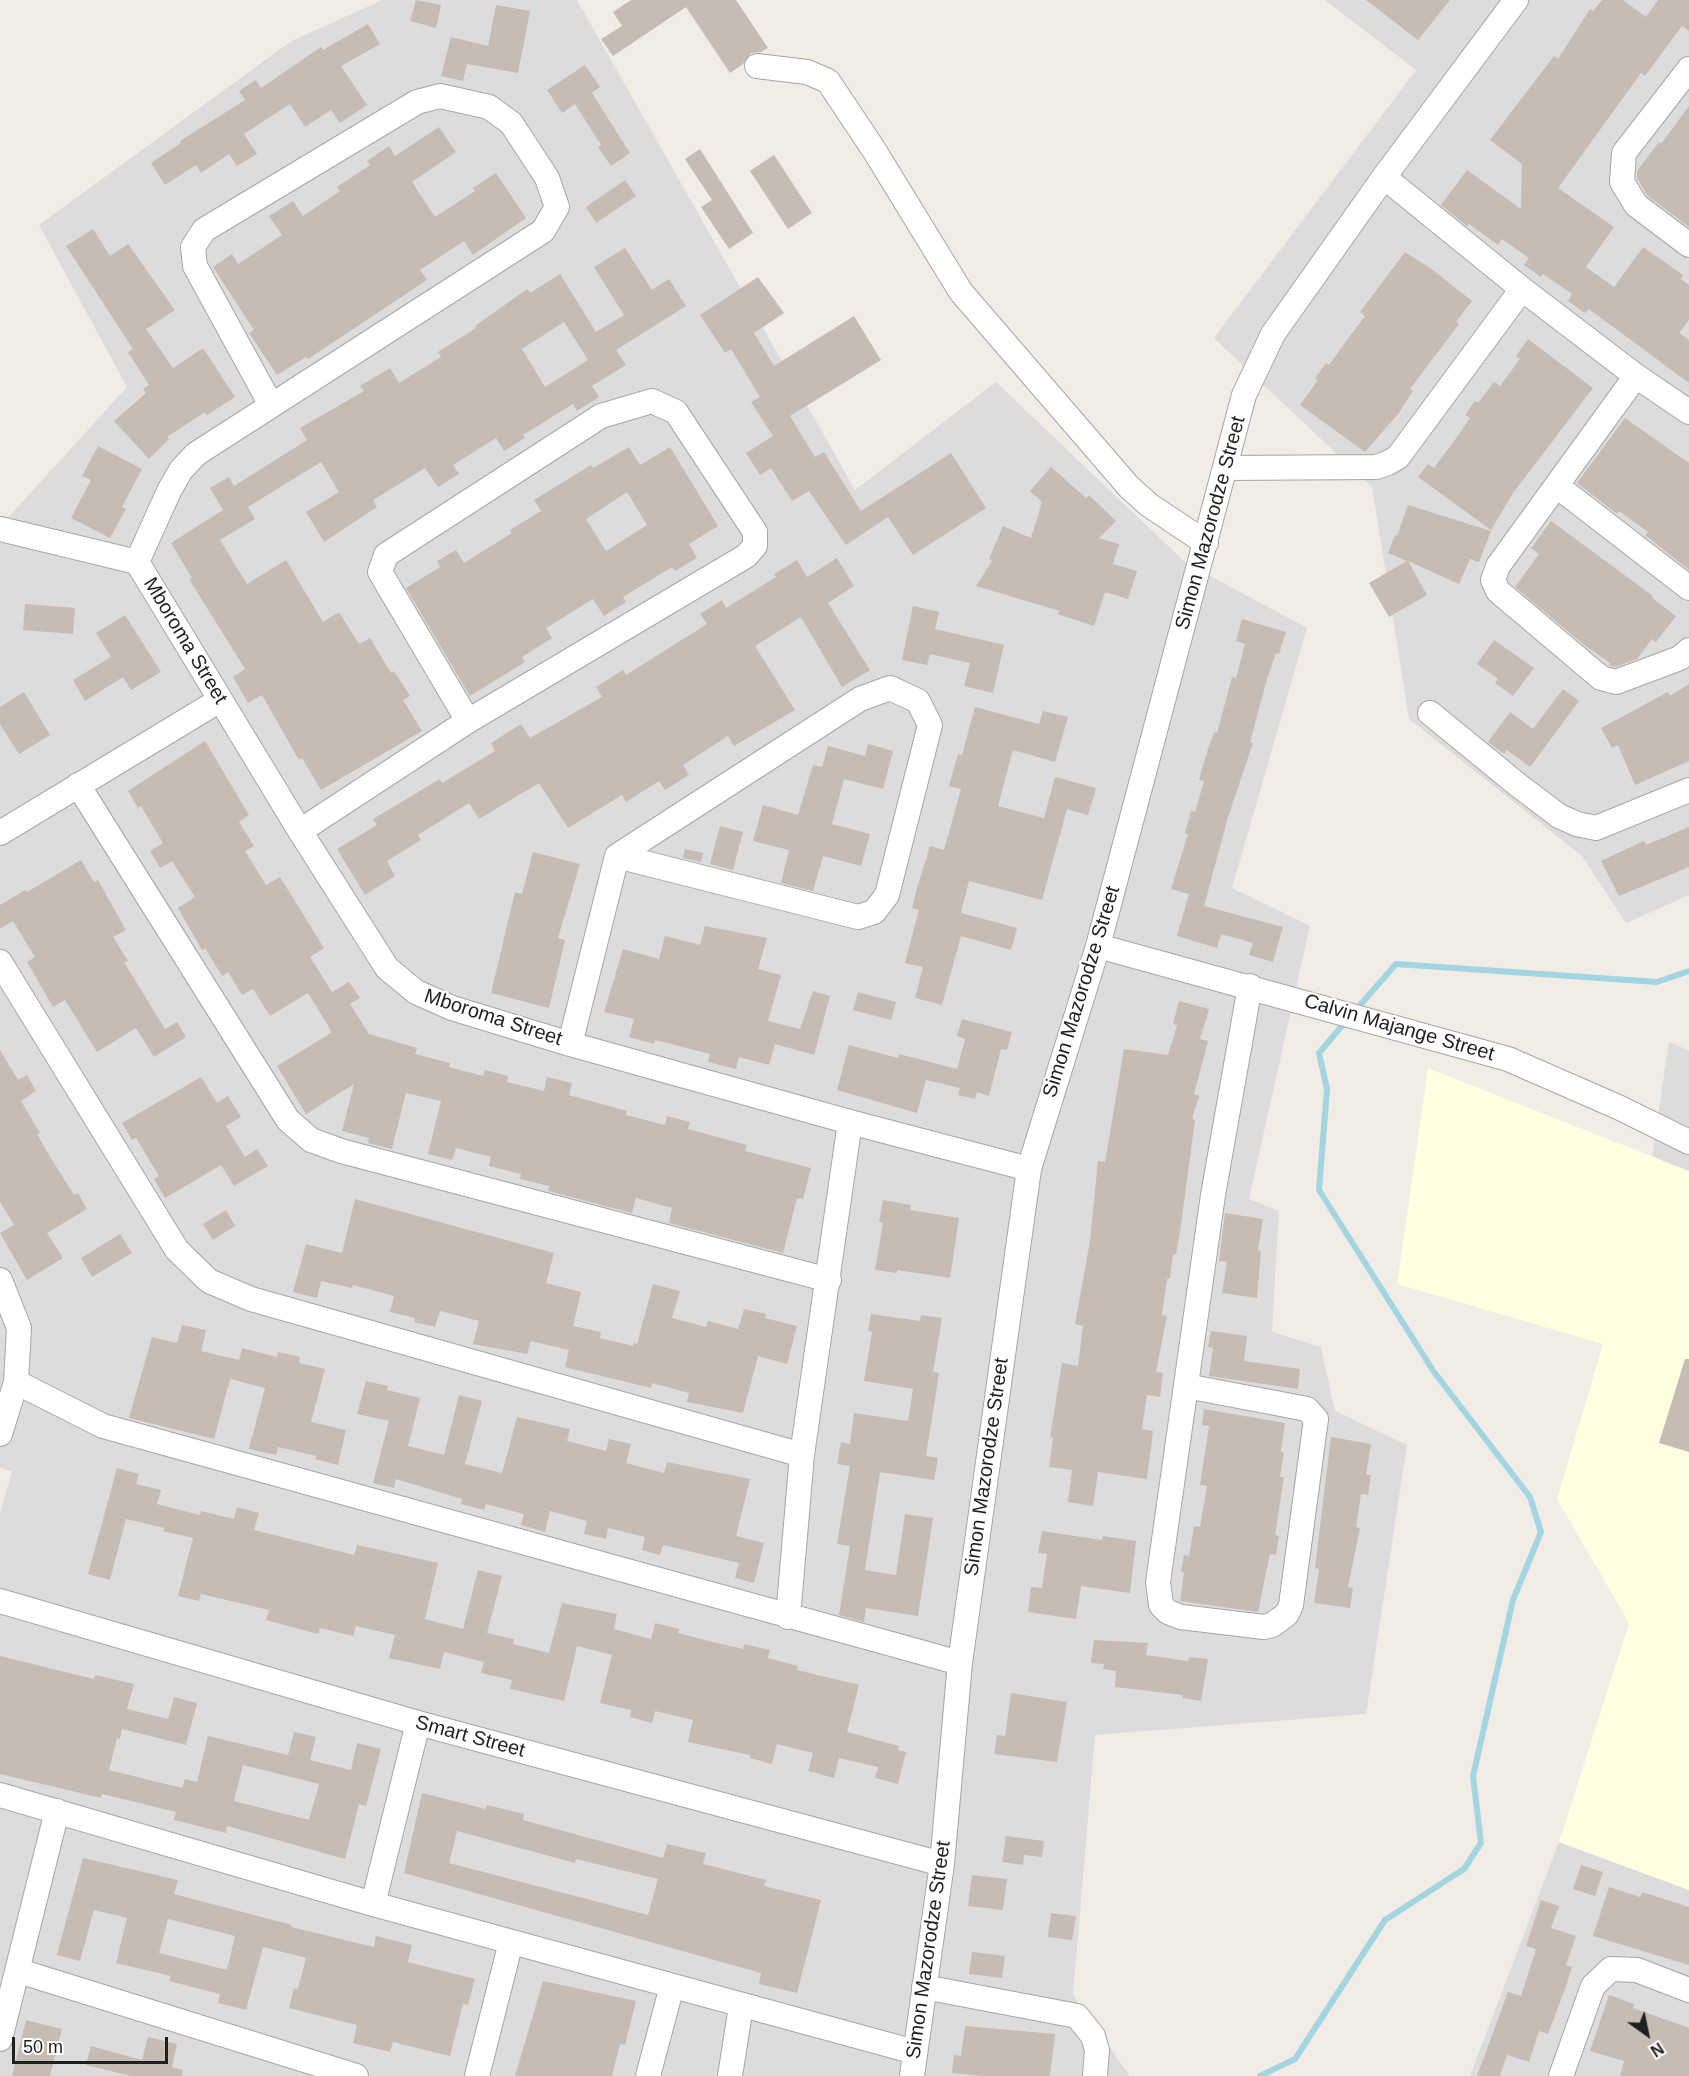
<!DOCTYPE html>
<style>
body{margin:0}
#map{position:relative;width:1689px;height:2076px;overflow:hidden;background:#f1ece5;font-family:Helvetica,sans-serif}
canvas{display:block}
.north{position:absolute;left:1617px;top:2004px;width:60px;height:60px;-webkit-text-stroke:4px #fff;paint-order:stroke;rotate:147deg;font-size:16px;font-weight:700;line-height:24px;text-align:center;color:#1f1f1f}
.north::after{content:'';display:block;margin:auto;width:21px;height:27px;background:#1f1f1f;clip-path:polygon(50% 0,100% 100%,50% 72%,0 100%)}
.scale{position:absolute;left:12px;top:2037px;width:156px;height:27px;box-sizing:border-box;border:3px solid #1f1f1f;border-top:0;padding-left:8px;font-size:18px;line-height:21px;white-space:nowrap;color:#1f1f1f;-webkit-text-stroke:4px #fff;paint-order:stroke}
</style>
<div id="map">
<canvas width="1689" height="2076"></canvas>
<div class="north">N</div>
<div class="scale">50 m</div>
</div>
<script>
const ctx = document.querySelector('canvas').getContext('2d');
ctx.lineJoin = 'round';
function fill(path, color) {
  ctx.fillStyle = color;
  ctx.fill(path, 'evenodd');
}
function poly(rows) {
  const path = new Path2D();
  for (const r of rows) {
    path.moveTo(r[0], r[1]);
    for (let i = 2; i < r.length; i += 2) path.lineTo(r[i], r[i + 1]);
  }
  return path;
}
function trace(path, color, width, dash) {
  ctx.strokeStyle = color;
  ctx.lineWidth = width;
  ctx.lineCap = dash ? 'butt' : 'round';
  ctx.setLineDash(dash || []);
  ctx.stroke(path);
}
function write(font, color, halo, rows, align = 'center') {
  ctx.font = font + ' Helvetica,sans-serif';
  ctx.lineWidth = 4.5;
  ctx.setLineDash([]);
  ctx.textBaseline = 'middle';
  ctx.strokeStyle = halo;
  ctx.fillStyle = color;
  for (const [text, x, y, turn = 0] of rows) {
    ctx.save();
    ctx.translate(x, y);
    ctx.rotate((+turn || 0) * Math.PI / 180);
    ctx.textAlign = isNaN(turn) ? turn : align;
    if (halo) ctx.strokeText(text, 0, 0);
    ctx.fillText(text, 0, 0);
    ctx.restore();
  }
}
const residential = poly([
 [382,0,577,0,855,490,996,382,1186,563,1307,628,1232,888,1310,926,1249,1199,1279,1211,1272,1332,1321,1347,1335,1411,1407,1445,1366,1714,1095,1735,1073,1995,1130,2076,0,2076,0,1513,12,1471,0,1468,0,521,4,522,127,387,39,225,290,42],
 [1325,0,1689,0,1689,895,1626,923,1582,856,1409,719,1372,487,1214,338,1416,70],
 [1669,1041,1689,1051,1689,1171,1652,1158],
 [1559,1842,1689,1890,1689,2076,1470,2076]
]);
const education = poly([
 [1428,1068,1689,1171,1689,1890,1559,1842,1629,1623,1557,1499,1603,1344,1397,1284]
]);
const stream = poly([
 [1355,1011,1396,964,1657,982,1689,971],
 [1260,2076,1295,2059,1385,1920,1464,1869,1481,1843,1473,1776,1513,1600,1541,1532,1530,1497,1434,1372,1319,1190,1327,1089,1319,1053,1346,1021]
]);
const building = poly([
 [416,0,441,5,436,28,410,21],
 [631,0,736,0,768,48,761,52,751,53,743,64,730,73,686,7,613,56,601,39,622,26,613,12],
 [1366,0,1450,0,1418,40],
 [1602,0,1623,0,1646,17,1658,0,1689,0,1689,31,1682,26,1645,76,1641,73,1558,188,1614,227,1586,267,1614,287,1643,247,1683,275,1681,279,1689,285,1689,320,1679,333,1689,340,1689,383,1589,309,1585,313,1568,301,1572,294,1543,274,1541,277,1524,265,1529,258,1502,239,1498,245,1469,224,1467,226,1441,205,1467,170,1521,209,1522,164,1490,140,1554,56,1558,59,1590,9,1593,11],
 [496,5,530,11,518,73,467,64,463,81,441,76,451,37,488,46],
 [368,24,380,44,341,66,367,105,340,123,331,110,305,127,290,104,244,134,257,154,237,166,229,154,201,173,196,165,165,185,151,163,181,143,180,141,245,100,239,91,256,80,261,88,321,47,323,50],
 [585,65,600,87,592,93,630,153,611,166,598,147,601,145,575,104,562,113,547,90],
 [1689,106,1689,227,1647,195,1637,178,1637,171,1659,142,1661,144],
 [439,127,456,152,412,182,435,217,475,191,473,188,496,173,526,218,473,255,464,241,420,270,427,280,308,359,306,357,277,375,249,333,254,330,213,267,232,254,238,264,282,235,269,216,293,201,303,216,340,191,337,187,370,165,367,161,389,146,395,156],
 [700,149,753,233,729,249,701,207,712,200,685,159],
 [774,155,812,213,788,229,750,171],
 [625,180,636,196,596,223,586,207],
 [93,229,110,256,128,244,175,310,146,329,173,368,203,348,235,397,207,415,205,412,167,437,169,439,149,459,114,421,146,393,143,389,149,385,128,352,133,349,66,246],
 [625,248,652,290,669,279,686,306,616,350,626,365,592,386,599,397,577,411,573,404,523,435,525,438,504,451,496,438,453,465,459,474,438,487,425,468,373,500,377,507,324,542,306,512,339,492,321,462,248,507,255,519,220,540,247,584,286,560,323,622,339,612,359,644,370,638,391,673,394,671,410,696,403,700,422,731,321,790,302,758,299,760,262,695,248,703,233,677,245,669,189,579,192,578,171,543,223,510,210,488,229,477,234,486,307,440,300,428,364,391,360,386,390,368,399,383,441,357,438,352,476,328,475,326,527,289,530,293,560,274,596,332,624,315,594,267],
 [564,322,588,360,545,387,522,349],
 [1405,252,1433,270,1472,301,1456,322,1459,324,1410,389,1413,391,1398,414,1365,452,1300,405,1318,380,1315,378,1326,363,1329,365,1350,336,1365,316,1360,312],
 [758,277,784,313,754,333,774,366,854,316,881,360,790,416,815,457,824,452,861,511,951,453,986,508,913,555,888,517,846,545,809,491,792,501,771,468,760,475,746,453,773,436,751,402,760,397,731,349,725,353,700,315],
 [1528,339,1593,388,1513,493,1491,530,1418,477,1428,464,1434,468,1457,437,1470,418,1465,415,1475,401,1478,403,1494,382,1500,386,1520,359,1516,356],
 [1625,418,1689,463,1689,570,1645,535,1648,532,1619,511,1617,514,1577,483],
 [98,446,142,469,122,507,126,509,110,538,71,518,91,480,82,476],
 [629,447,640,465,670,447,718,526,689,544,697,558,675,571,672,567,623,597,626,602,604,616,593,599,546,628,552,638,522,657,525,662,470,696,406,588,440,567,437,561,456,550,464,563,512,533,510,530,541,511,534,500,591,465,593,468],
 [627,492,647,525,606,551,586,519],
 [1051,467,1086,498,1089,495,1116,521,1099,538,1119,544,1113,564,1137,571,1128,599,1105,592,1094,626,1057,614,1060,611,976,586,992,561,989,559,1003,526,1031,538,1042,502,1030,491],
 [1408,505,1491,531,1479,562,1470,559,1459,584,1408,561,1427,595,1389,617,1369,583,1407,561,1388,553,1395,535,1397,536],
 [1551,521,1653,596,1652,598,1676,616,1656,642,1652,639,1637,659,1615,667,1609,665,1610,663,1583,644,1515,587,1539,554,1531,548],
 [837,558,854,586,828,603,870,670,842,687,801,617,755,646,795,710,734,746,728,736,683,765,689,775,665,790,659,781,626,802,622,795,568,828,539,783,479,819,469,803,418,835,421,840,387,861,395,876,365,895,337,849,377,825,373,819,440,779,442,783,495,751,491,743,521,724,530,738,602,697,596,687,623,670,626,675,707,624,700,614,722,600,726,608,776,577,774,574,797,560,807,577],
 [25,604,75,608,73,634,23,630],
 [913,606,939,612,935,629,1004,645,993,693,964,686,970,663,930,654,927,665,902,660],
 [125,615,161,672,131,690,123,677,85,701,73,680,111,657,96,633],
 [1242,619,1286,632,1279,654,1276,653,1267,679,1250,742,1253,743,1228,817,1204,906,1283,927,1273,962,1249,955,1253,943,1221,934,1217,948,1177,936,1189,894,1171,889,1188,834,1185,833,1191,811,1195,812,1204,781,1199,780,1205,758,1214,732,1217,733,1232,677,1236,678,1245,644,1236,641],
 [1494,640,1534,668,1513,696,1495,683,1498,679,1477,664],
 [1689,684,1689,761,1635,785,1618,745,1612,748,1601,728,1668,692,1670,696],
 [1563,689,1579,701,1530,767,1507,750,1504,754,1488,742,1510,712,1533,729],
 [24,692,50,735,19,754,0,724,0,707],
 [975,707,1039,724,1043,711,1068,717,1055,762,1013,750,998,806,1044,818,1055,777,1096,788,1088,815,1067,809,1042,900,969,881,961,913,1017,928,1011,950,961,936,942,1005,915,998,923,967,905,963,919,910,912,908,917,888,930,846,944,850,961,789,949,786,958,754,962,755],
 [205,741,249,815,239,822,254,846,245,851,266,885,280,877,324,948,310,957,332,992,349,982,360,998,350,1004,369,1034,417,1048,415,1054,450,1063,449,1067,483,1076,485,1070,508,1076,507,1082,544,1091,547,1077,572,1083,569,1095,627,1111,626,1115,665,1125,667,1116,690,1122,688,1129,747,1145,745,1151,811,1168,803,1199,797,1198,783,1253,669,1223,672,1208,636,1198,632,1213,548,1191,549,1186,520,1179,521,1174,489,1166,491,1157,456,1148,452,1160,428,1154,441,1101,406,1093,392,1149,368,1143,369,1138,342,1131,354,1084,306,1114,277,1066,331,1033,329,1027,308,993,270,1016,253,989,242,995,228,972,222,976,205,948,202,950,178,908,195,897,172,861,160,868,150,851,163,843,141,806,138,808,128,791],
 [868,744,893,751,883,789,844,779,832,824,870,834,861,866,823,856,813,891,781,883,789,850,753,841,763,805,798,815,813,765,822,767,828,746,865,756],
 [720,826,743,832,733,870,710,864],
 [1689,827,1689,867,1619,896,1601,861,1644,841,1646,845],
 [685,849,703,853,701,862,683,858],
 [533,852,580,864,558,938,565,940,549,1008,491,993,515,892,522,894],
 [81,860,94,882,98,880,126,930,113,937,128,961,124,962,165,1029,177,1022,186,1037,154,1057,136,1028,97,1052,65,1000,53,1007,27,962,35,957,13,921,0,929,0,905,25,890,27,892],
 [705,926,767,938,758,969,781,975,768,1021,800,1029,813,991,830,996,814,1055,775,1044,769,1065,739,1057,736,1069,708,1062,710,1054,655,1040,654,1044,629,1037,634,1019,604,1012,623,949,659,959,665,936,700,945],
 [858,992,896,1002,891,1020,853,1010],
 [1179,1001,1209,1009,1200,1039,1208,1041,1194,1094,1199,1096,1192,1119,1195,1120,1180,1232,1176,1254,1173,1254,1170,1279,1167,1279,1162,1315,1167,1316,1156,1372,1163,1373,1160,1397,1147,1395,1142,1429,1153,1431,1147,1479,1098,1472,1093,1506,1068,1502,1072,1470,1049,1467,1053,1438,1050,1437,1062,1363,1078,1366,1083,1326,1075,1324,1090,1241,1098,1161,1105,1162,1124,1049,1168,1055,1177,1025,1173,1024],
 [962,1019,1012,1032,1007,1050,1001,1049,989,1096,977,1092,975,1099,958,1095,960,1088,926,1080,917,1113,837,1090,849,1045,898,1058,899,1054,957,1069,965,1039,957,1036],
 [0,1050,18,1080,27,1075,36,1091,21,1101,40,1133,37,1134,46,1150,74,1195,78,1193,87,1209,47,1233,63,1258,27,1280,0,1233,14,1225,0,1202],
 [201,1077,217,1103,228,1096,241,1117,226,1126,245,1157,257,1149,268,1166,234,1186,221,1165,165,1198,154,1179,159,1176,136,1138,132,1140,122,1123],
 [355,1199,554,1253,546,1283,581,1292,573,1326,601,1332,600,1338,633,1346,634,1343,637,1344,653,1284,680,1291,672,1318,706,1327,708,1321,738,1329,744,1309,766,1314,765,1318,797,1326,787,1364,758,1356,743,1413,687,1402,689,1393,652,1383,651,1388,565,1367,569,1350,531,1341,527,1354,473,1344,479,1321,440,1311,435,1327,414,1322,415,1318,390,1312,394,1296,353,1285,352,1288,321,1281,317,1298,293,1292,306,1244,342,1253],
 [883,1200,911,1205,910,1210,959,1218,950,1278,897,1270,897,1273,875,1270,883,1223,879,1222],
 [226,1210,235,1226,213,1240,203,1224],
 [1225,1213,1263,1219,1258,1250,1261,1251,1257,1298,1222,1293,1227,1262,1219,1261],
 [120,1234,132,1253,92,1277,81,1258],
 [871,1314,920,1321,921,1315,942,1318,933,1372,939,1373,926,1456,938,1458,934,1480,880,1472,865,1570,896,1575,905,1514,933,1518,918,1616,866,1608,864,1622,839,1615,850,1546,837,1544,850,1466,837,1464,841,1442,850,1444,854,1413,908,1421,913,1389,864,1381,872,1332,868,1331],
 [182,1325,206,1330,201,1351,239,1360,242,1348,277,1357,278,1352,300,1357,299,1363,325,1369,311,1422,346,1430,338,1465,315,1459,316,1456,278,1447,276,1455,249,1449,265,1388,230,1379,214,1439,129,1418,152,1337,177,1343],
 [1211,1331,1247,1336,1244,1361,1300,1369,1298,1389,1209,1376,1213,1348,1208,1347],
 [1685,1359,1689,1359,1689,1452,1659,1443],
 [366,1381,388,1386,387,1390,420,1398,408,1446,444,1455,459,1395,482,1401,465,1464,502,1473,517,1417,570,1429,567,1441,606,1451,609,1439,631,1444,626,1463,664,1473,667,1462,750,1479,736,1536,764,1543,754,1583,735,1578,739,1563,663,1545,660,1555,642,1550,645,1537,608,1528,606,1539,584,1534,587,1521,550,1511,545,1532,521,1525,524,1514,486,1504,484,1510,461,1504,462,1499,396,1479,394,1488,373,1483,389,1421,357,1414],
 [1204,1409,1285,1423,1281,1452,1284,1453,1280,1477,1284,1477,1275,1535,1279,1536,1276,1555,1270,1554,1258,1612,1180,1601,1184,1572,1181,1572,1184,1555,1189,1556,1194,1526,1200,1527,1207,1486,1200,1485,1209,1426,1202,1425],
 [1331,1437,1371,1444,1366,1475,1371,1475,1368,1495,1361,1494,1356,1527,1360,1528,1348,1587,1353,1588,1350,1608,1314,1603,1319,1569,1315,1568],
 [117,1468,139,1474,136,1484,161,1490,157,1504,200,1515,201,1511,234,1519,237,1507,259,1513,254,1530,354,1555,357,1545,438,1563,425,1619,463,1629,478,1570,502,1576,487,1633,514,1639,513,1644,549,1653,562,1603,617,1614,614,1629,651,1639,655,1623,679,1629,678,1633,713,1642,743,1649,744,1644,770,1650,768,1658,798,1666,797,1670,859,1685,847,1732,899,1746,898,1750,906,1752,898,1784,875,1778,878,1767,839,1758,834,1778,808,1771,813,1753,777,1744,772,1764,750,1758,750,1755,688,1742,693,1720,655,1711,652,1723,630,1717,631,1710,600,1703,612,1655,577,1646,564,1701,510,1689,512,1680,481,1673,484,1662,444,1652,440,1669,389,1658,395,1635,356,1626,353,1636,320,1628,318,1634,266,1620,269,1610,201,1594,199,1601,178,1596,193,1538,163,1531,164,1528,126,1519,110,1580,88,1574],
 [1042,1531,1102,1540,1103,1536,1136,1541,1130,1593,1081,1586,1076,1619,1028,1612,1031,1587,1042,1588,1047,1554,1038,1553],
 [1094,1640,1148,1643,1146,1655,1188,1661,1189,1657,1208,1659,1201,1701,1182,1698,1183,1695,1115,1687,1116,1671,1103,1669,1104,1664,1091,1663],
 [0,1656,94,1679,95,1675,134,1684,127,1709,168,1719,174,1697,197,1703,186,1745,122,1729,120,1739,117,1738,109,1770,182,1788,185,1779,197,1782,208,1736,288,1755,294,1732,316,1737,310,1760,351,1770,357,1743,381,1749,366,1806,359,1804,345,1859,227,1826,226,1833,174,1820,176,1812,102,1794,101,1798,0,1774],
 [243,1765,319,1784,309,1820,234,1801],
 [1011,1693,1067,1702,1057,1762,994,1754,997,1735,1005,1736],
 [422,1793,486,1809,487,1805,524,1814,523,1820,663,1858,667,1844,706,1853,703,1864,766,1880,764,1886,821,1900,797,1993,759,1984,761,1973,404,1873],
 [457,1831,575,1863,576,1859,658,1879,648,1915,449,1863],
 [1006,1836,1044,1841,1042,1857,1024,1855,1023,1865,1002,1862],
 [83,1858,178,1880,174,1894,292,1925,291,1927,374,1947,376,1936,412,1945,408,1962,475,1979,468,2005,463,2004,450,2056,393,2042,390,2052,353,2043,357,2025,289,2008,294,1988,298,1989,306,1958,263,1947,246,2010,218,2003,220,1994,169,1981,171,1976,116,1963,127,1918,94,1910,80,1961,57,1955],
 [168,1919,235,1936,227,1970,159,1953],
 [1581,1865,1603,1872,1595,1896,1573,1889],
 [972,1875,1007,1879,1003,1910,968,1906],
 [1609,1887,1640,1897,1642,1892,1689,1907,1689,1965,1593,1936],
 [1541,1900,1559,1906,1551,1928,1576,1936,1566,1965,1572,1967,1565,1989,1548,2034,1539,2031,1529,2062,1507,2055,1500,2076,1477,2076,1508,1992,1521,1996,1536,1949,1526,1946],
 [1051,1913,1076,1916,1072,1940,1048,1937],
 [972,1952,1005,1956,1002,1978,969,1974],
 [543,1981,636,2001,625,2045,620,2044,612,2076,515,2076],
 [1609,1995,1634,2004,1633,2008,1689,2028,1689,2076,1620,2076,1624,2061,1590,2051],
 [26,2020,62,2029,50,2076,12,2076],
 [965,2026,1055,2034,1050,2076,982,2076,952,2073,954,2055,961,2056],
 [148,2037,177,2044,172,2067,183,2070,182,2076,131,2076,86,2065,91,2046,142,2060]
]);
const minor = poly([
 [757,66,807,72,828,81,874,150,961,292,1129,487,1149,505,1206,543],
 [1689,69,1624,153,1622,182,1636,205,1689,245],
 [1384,177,1522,289,1636,376,1689,412],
 [1636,376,1498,566,1493,580,1498,591,1601,678,1616,682,1680,658,1689,650],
 [1226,468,1376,467,1388,463,1398,457,1522,289],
 [1557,486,1689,588],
 [0,529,137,562,300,831,387,968,416,992,452,1008,570,1044,850,1122,1029,1169],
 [137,562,169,491,181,470,196,454,543,231,557,207,547,178,511,123,489,107,440,96,417,102,204,230,193,247,195,266,271,405],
 [1430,713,1518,785,1559,816,1577,824,1596,828,1689,790],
 [78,785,288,1120,311,1140,341,1151,829,1280],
 [300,831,468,721,746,556,755,546,755,532,676,412,652,401,601,416,386,555,380,572,468,721],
 [0,833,220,700],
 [1098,946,1508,1059,1618,1107,1689,1142],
 [0,962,177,1250,209,1281,251,1299,802,1455],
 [570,1044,617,856,858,917,874,912,887,895,930,725,918,701,890,688,860,699,617,856],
 [0,1280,19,1328,16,1382,0,1434],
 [16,1382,103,1426,960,1663],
 [1186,1386,1307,1409,1316,1419,1291,1605,1287,1614,1272,1625,1264,1627,1181,1617,1168,1612,1161,1605,1158,1582,1213,1195,1250,986],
 [0,1601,418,1723,942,1864],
 [788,1617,802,1455,850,1122],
 [0,1795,373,1904,915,2052],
 [373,1904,418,1723],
 [19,1971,356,2076],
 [924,1987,1077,2016,1093,2036,1097,2050,1095,2076],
 [0,2039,57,1811],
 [477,2076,511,1942],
 [648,2076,672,1986],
 [730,2076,741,2006],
 [912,2076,942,1864,960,1663,1029,1169,1098,946,1244,395,1273,334,1384,177,1516,0],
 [1561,2076,1593,1986,1611,1969,1637,1970,1689,1990]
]);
const streetNames = [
 ["Simon Mazorodze Street",1211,523,-75],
 ["Mboroma Street",185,641,59],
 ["Simon Mazorodze Street",1082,992,-73],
 ["Mboroma Street",493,1018,18],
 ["Calvin Majange Street",1399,1028,16],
 ["Simon Mazorodze Street",987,1467,-82],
 ["Smart Street",470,1737,15],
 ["Simon Mazorodze Street",929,1950,-82]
];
fill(residential, '#dddcdc');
fill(education, '#fffee0');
trace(stream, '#a3d5e1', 6);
fill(building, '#c6bcb4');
trace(minor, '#a6a6a6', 26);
trace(minor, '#fff', 24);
write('20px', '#1f1f1f', '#fff', streetNames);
</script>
